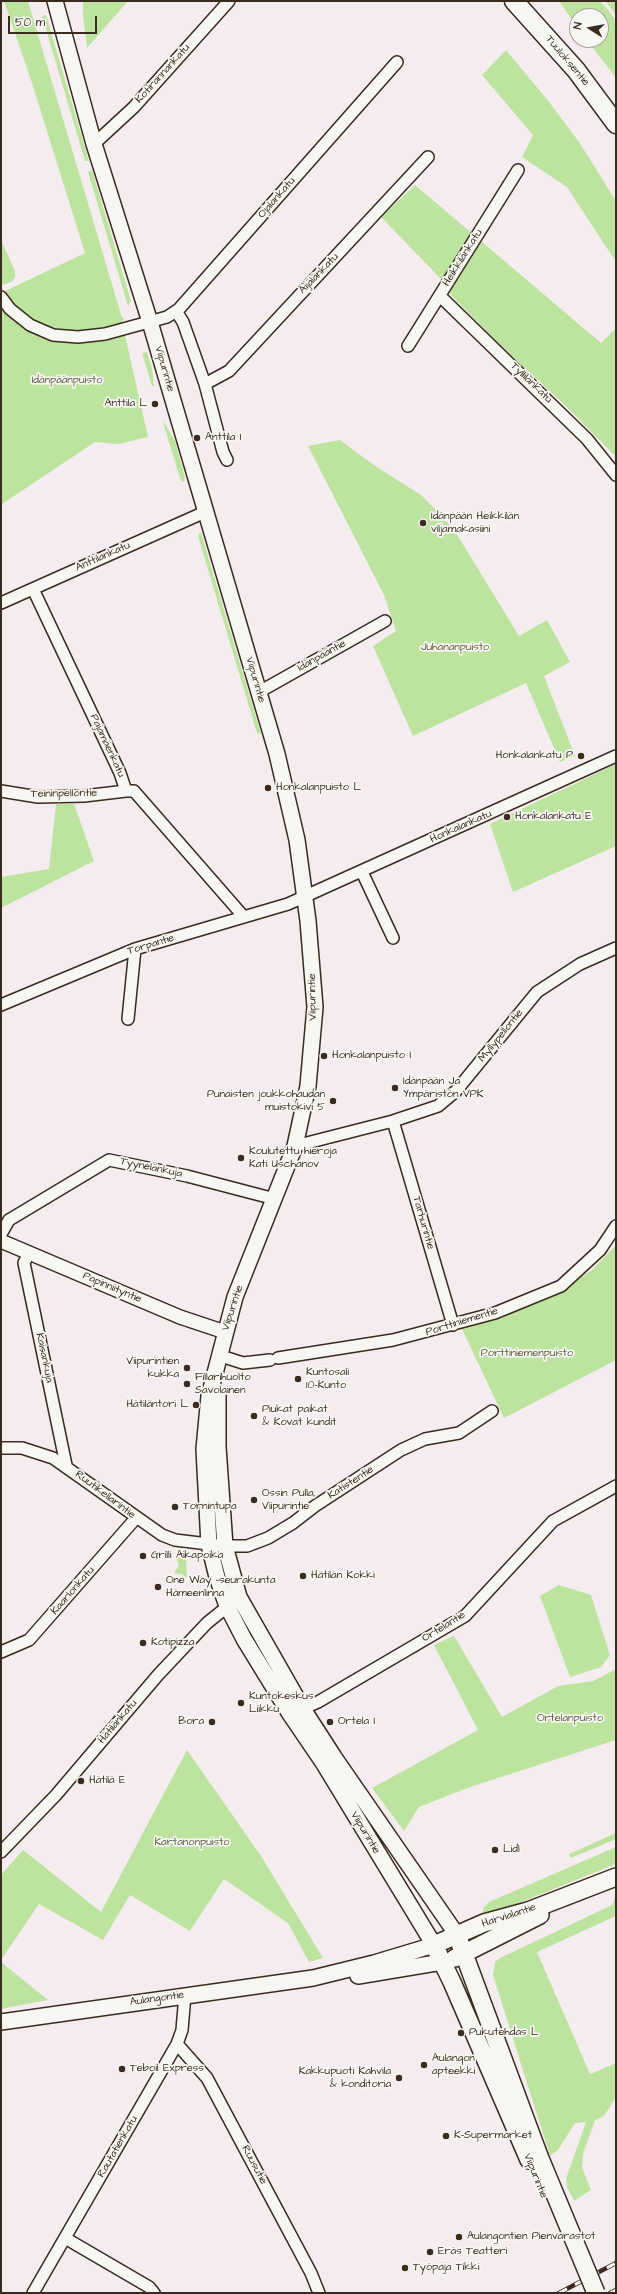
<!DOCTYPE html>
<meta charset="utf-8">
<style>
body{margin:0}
#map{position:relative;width:617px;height:2294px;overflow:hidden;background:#f5ecf0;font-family:"Architects Daughter",sans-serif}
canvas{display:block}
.frame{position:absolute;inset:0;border:2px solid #3b2a1e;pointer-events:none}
.north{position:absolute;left:569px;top:8px;width:40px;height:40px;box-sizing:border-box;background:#f6f6f2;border:1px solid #aba49d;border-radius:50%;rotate:281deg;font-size:11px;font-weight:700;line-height:16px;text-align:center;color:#3b2a1e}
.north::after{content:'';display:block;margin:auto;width:14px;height:18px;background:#3b2a1e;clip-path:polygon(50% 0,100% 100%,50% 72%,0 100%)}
.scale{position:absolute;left:8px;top:16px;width:89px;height:18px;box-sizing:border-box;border:2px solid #3b2a1e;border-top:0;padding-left:5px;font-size:12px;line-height:14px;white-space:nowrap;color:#3b2a1e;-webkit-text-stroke:3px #f6f6f2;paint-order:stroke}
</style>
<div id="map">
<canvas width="617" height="2294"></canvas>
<div class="frame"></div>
<div class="north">N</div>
<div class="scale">50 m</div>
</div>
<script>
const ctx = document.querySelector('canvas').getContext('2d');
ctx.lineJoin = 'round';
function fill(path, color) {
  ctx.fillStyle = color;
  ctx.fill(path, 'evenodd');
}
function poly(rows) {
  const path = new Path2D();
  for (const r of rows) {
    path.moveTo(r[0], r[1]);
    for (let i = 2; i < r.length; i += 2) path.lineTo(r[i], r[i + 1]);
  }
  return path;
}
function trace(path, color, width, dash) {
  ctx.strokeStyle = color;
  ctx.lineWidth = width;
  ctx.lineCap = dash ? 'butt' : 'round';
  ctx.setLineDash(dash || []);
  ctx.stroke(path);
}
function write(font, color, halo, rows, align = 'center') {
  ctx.font = font + ' "Architects Daughter",sans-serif';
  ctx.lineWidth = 3.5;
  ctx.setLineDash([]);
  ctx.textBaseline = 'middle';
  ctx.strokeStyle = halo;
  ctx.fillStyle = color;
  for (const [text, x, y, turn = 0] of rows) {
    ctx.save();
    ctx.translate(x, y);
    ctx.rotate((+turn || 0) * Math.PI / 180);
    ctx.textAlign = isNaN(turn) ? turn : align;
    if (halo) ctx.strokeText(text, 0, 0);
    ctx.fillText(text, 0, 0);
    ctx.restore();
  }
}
const green = poly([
 [4,1,28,1,122,318,124,318,122,322,148,437,118,444,95,442,2,504,1,293,85,253,32,83],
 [83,1,128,1,87,48,83,15],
 [559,1,600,1,609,11,616,21,616,78,587,40,601,40,601,16,577,16,577,27],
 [605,1,616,1,616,15,611,8],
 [46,15,89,161,85,161,42,16],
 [506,50,550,103,579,142,616,201,616,262,567,187,522,157,533,135,482,75],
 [92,170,131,301,128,306,88,172],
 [415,185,601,343,616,328,616,457,571,411,496,341,452,296,441,279,381,217],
 [1,240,15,271,15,277,12,282,1,285],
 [147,352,152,369,154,386,152,386,142,353],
 [162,419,175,441,185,478,184,482,181,481],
 [340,440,375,466,421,495,453,528,519,636,547,620,570,662,544,676,575,756,560,762,526,683,413,736,373,646,396,631,384,595,308,446],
 [200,532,201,533,261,734,257,733,198,536],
 [616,764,616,846,513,892,490,824],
 [56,804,74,804,94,861,1,908,1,877,49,869],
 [616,1245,616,1360,504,1418,461,1327,552,1296,592,1270],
 [177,1554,184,1555,186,1559,187,1578,181,1574,174,1573,179,1565,176,1559],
 [559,1585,591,1595,610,1655,601,1667,570,1677,540,1596],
 [454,1636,502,1717,558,1686,593,1681,616,1669,616,1740,470,1787,419,1807,404,1831,372,1788,478,1730,434,1645],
 [187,1750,261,1856,323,1958,309,1962,288,1923,224,1879,190,1931,130,1895,103,1940,39,1904,1,1960,1,1875,23,1850,101,1912],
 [616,1833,616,1839,571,1858,569,1854],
 [616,1847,616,1864,481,1918,484,1907,489,1902],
 [616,1894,616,1916,537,1952,590,2074,616,2063,616,2097,604,2116,595,2120,583,2154,582,2168,591,2190,574,2201,567,2187,566,2179,586,2122,575,2123,558,2150,550,2156,493,1975,495,1962,500,1958,612,1905],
 [1,1962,48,2000,1,2009]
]);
const minor = poly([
 [94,144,134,107,229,1],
 [440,296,587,439,616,475],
 [1,297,10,309,30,325,53,335,78,337,105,334,167,317,179,309,397,62],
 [176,311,183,322,205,384,223,452,227,460],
 [408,346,518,170],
 [205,384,229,371,428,157],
 [33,589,120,773,126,791,134,791,244,917],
 [1,603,205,512],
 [259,692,385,621],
 [1,791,38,797,84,796,126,791],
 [362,872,393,938],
 [1,1005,135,949,288,904,616,756],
 [128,1019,135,949],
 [393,1121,453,1325],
 [295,1146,393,1121,438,1106,456,1091,537,992,580,964,616,948],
 [1,1234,9,1220,109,1160,187,1176,275,1199],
 [29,1253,24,1263,66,1465],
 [221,1356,243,1363,270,1360],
 [278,1358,393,1340,495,1313,561,1286,600,1250,616,1226],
 [1,1448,22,1448,53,1458,162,1535,175,1540,225,1546,247,1546,268,1538,293,1523,315,1506,401,1450,425,1439,459,1433,492,1411],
 [1,1652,29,1640,136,1518],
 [297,1711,318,1702,465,1616,553,1521,616,1486],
 [1,1852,56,1795,158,1675,207,1623,233,1602],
 [177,2044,207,2078,311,2273,319,2293],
 [65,2238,149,2287,154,2293],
 [33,2293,177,2044,182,2030,185,1995]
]);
const tertiary = poly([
 [1,1241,180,1317,225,1332]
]);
const secondary = poly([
 [218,1395,218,1447,225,1546,239,1597,303,1709,334,1757,457,1935],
 [358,1976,442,1962],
 [1,2022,313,1978,374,1963,434,1945,324,1764,290,1714,244,1639,227,1606,217,1577,209,1545,204,1449,209,1396,235,1297,295,1146,308,1086,315,1007,308,921,297,840,277,754,150,322,94,144,55,1]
]);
const primary = poly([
 [457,1935,539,2156],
 [455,1958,540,1915],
 [529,2160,452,1982,434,1945,484,1923,528,1911,616,1877]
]);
const trunk = poly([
 [514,1,576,70,616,124]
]);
const rail = poly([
 [559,2293,616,2263],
 [610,2293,616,2290]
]);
const primaryBridge = poly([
 [539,2156,596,2293]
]);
const markers = [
 [155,404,4,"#3b2a1e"],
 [197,438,4,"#3b2a1e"],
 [423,523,4,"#3b2a1e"],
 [581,756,4,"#3b2a1e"],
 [268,788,4,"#3b2a1e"],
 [507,817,4,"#3b2a1e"],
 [324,1056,4,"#3b2a1e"],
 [395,1088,4,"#3b2a1e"],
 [333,1101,4,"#3b2a1e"],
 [241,1158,4,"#3b2a1e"],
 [187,1368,4,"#3b2a1e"],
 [298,1379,4,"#3b2a1e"],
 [187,1384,4,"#3b2a1e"],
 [196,1405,4,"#3b2a1e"],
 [254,1416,4,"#3b2a1e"],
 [254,1500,4,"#3b2a1e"],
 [175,1507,4,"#3b2a1e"],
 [143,1556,4,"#3b2a1e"],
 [303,1576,4,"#3b2a1e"],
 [158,1587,4,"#3b2a1e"],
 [143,1643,4,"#3b2a1e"],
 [241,1703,4,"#3b2a1e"],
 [212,1722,4,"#3b2a1e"],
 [330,1722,4,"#3b2a1e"],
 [81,1781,4,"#3b2a1e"],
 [495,1850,4,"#3b2a1e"],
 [461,2033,4,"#3b2a1e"],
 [424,2065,4,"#3b2a1e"],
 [122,2069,4,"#3b2a1e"],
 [399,2078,4,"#3b2a1e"],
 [446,2136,4,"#3b2a1e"],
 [459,2237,4,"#3b2a1e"],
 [430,2252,4,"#3b2a1e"],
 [405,2268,4,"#3b2a1e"]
];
const streetNames = [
 ["Tuuloksentie",567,61,50],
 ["Kotirannankatu",163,74,-48],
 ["Ojalankatu",277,198,-49],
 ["Heikkilänkatu",463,258,-58],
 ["Äijälänkatu",319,274,-46],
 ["Viipurintie",164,369,74],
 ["Tyllilänkatu",531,383,44],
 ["Anttilankatu",103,557,-24],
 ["Idänpääntie",322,656,-29],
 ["Viipurintie",255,680,74],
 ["Pajamäenkatu",107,746,65],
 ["Teininpellontie",64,794,-1],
 ["Honkalankatu",461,827,-24],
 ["Torpantie",151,945,-17],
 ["Viipurintie",313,997,-91],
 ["Myllypellontie",501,1036,-51],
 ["Tyynelänkuja",151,1168,12],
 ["Tarhurintie",423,1223,74],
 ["Papinniityntie",112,1288,23],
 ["Viipurintie",233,1308,-72],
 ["Porttiniementie",462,1322,-17],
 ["Kaisankuja",44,1358,78],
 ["Katistentie",351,1483,-33],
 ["Ruutikellarintie",105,1495,37],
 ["Kaarlonkatu",73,1591,-49],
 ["Ortelantie",444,1627,-32],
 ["Hätilänkatu",118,1722,-50],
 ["Viipurintie",365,1833,59],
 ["Harvialantie",509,1916,-18],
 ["Aulangontie",157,1999,-8],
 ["Rautatienkatu",118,2147,-60],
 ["Ruusutie",254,2165,62],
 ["Viipurintie",535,2176,68]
];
const parkNames = [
 ["Idänpäänpuisto",67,381],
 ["Juhananpuisto",455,648],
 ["Porttiniemenpuisto",527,1354],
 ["Ortelanpuisto",570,1719],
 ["Kartanonpuisto",192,1843]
];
const poiNames = [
 ["Anttila L",147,404,"right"],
 ["Anttila I",205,438],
 ["Idänpään Heikkilän",431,517],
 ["viljamakasiini",431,530],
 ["Honkalankatu P",573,756,"right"],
 ["Honkalanpuisto L",276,788],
 ["Honkalankatu E",515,817],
 ["Honkalanpuisto I",332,1056],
 ["Idänpään Ja",403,1082],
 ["Ympäristön VPK",403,1095],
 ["Punaisten joukkohaudan",325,1095,"right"],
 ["muistokivi 5",325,1108,"right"],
 ["Koulutettu hieroja",249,1152],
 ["Kati Uschanov",249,1165],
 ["Viipurintien",179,1362,"right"],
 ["kukka",179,1375,"right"],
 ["Kuntosali",306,1373],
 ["10-Kunto",306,1386],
 ["Fillarihuolto",195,1378],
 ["Savolainen",195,1391],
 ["Hätiläntori L",188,1405,"right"],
 ["Piukat paikat",262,1410],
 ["& Kovat kundit",262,1423],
 ["Ossin Pulla,",262,1494],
 ["Viipurintie",262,1507],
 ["Tornintupa",183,1507],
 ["Grilli Aikapoika",151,1556],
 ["Hätilän Kokki",311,1576],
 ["One Way -seurakunta",166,1581],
 ["Hämeenlinna",166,1594],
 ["Kotipizza",151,1643],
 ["Kuntokeskus",249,1697],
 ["Liikku",249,1710],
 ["Bora",204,1722,"right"],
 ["Ortela I",338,1722],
 ["Hätilä E",89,1781],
 ["Lidl",503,1850],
 ["Pukutehdas L",469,2033],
 ["Aulangon",432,2059],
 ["apteekki",432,2072],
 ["Teboil Express",130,2069],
 ["Kakkupuoti Kahvila",391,2072,"right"],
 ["& konditoria",391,2085,"right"],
 ["K-Supermarket",454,2136],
 ["Aulangontien Pienvarastot",467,2237],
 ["Eräs Teatteri",438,2252],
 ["Työpaja Tikki",413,2268]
];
fill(green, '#bde49f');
trace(minor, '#3b2a1e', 14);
trace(tertiary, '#3b2a1e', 16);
trace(secondary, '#3b2a1e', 18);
trace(primary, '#3b2a1e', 20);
trace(trunk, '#3b2a1e', 21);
trace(minor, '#f6f6f2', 11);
trace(tertiary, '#f6f6f2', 13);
trace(secondary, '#f6f6f2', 15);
trace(primary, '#f6f6f2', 17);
trace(trunk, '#f6f6f2', 18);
trace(rail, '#3b2a1e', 4.5);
trace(rail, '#f6f6f2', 3, [9]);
trace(primaryBridge, '#3b2a1e', 20, []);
trace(primaryBridge, '#f6f6f2', 17);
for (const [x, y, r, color] of markers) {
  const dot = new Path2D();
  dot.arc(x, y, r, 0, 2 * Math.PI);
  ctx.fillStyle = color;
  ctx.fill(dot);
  trace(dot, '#f6f6f2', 1.5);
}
write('11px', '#3b2a1e', '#f6f6f2', streetNames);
write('11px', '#5c583e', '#f6f6f2', parkNames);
write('11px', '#3b2a1e', '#f6f6f2', poiNames, 'left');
</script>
